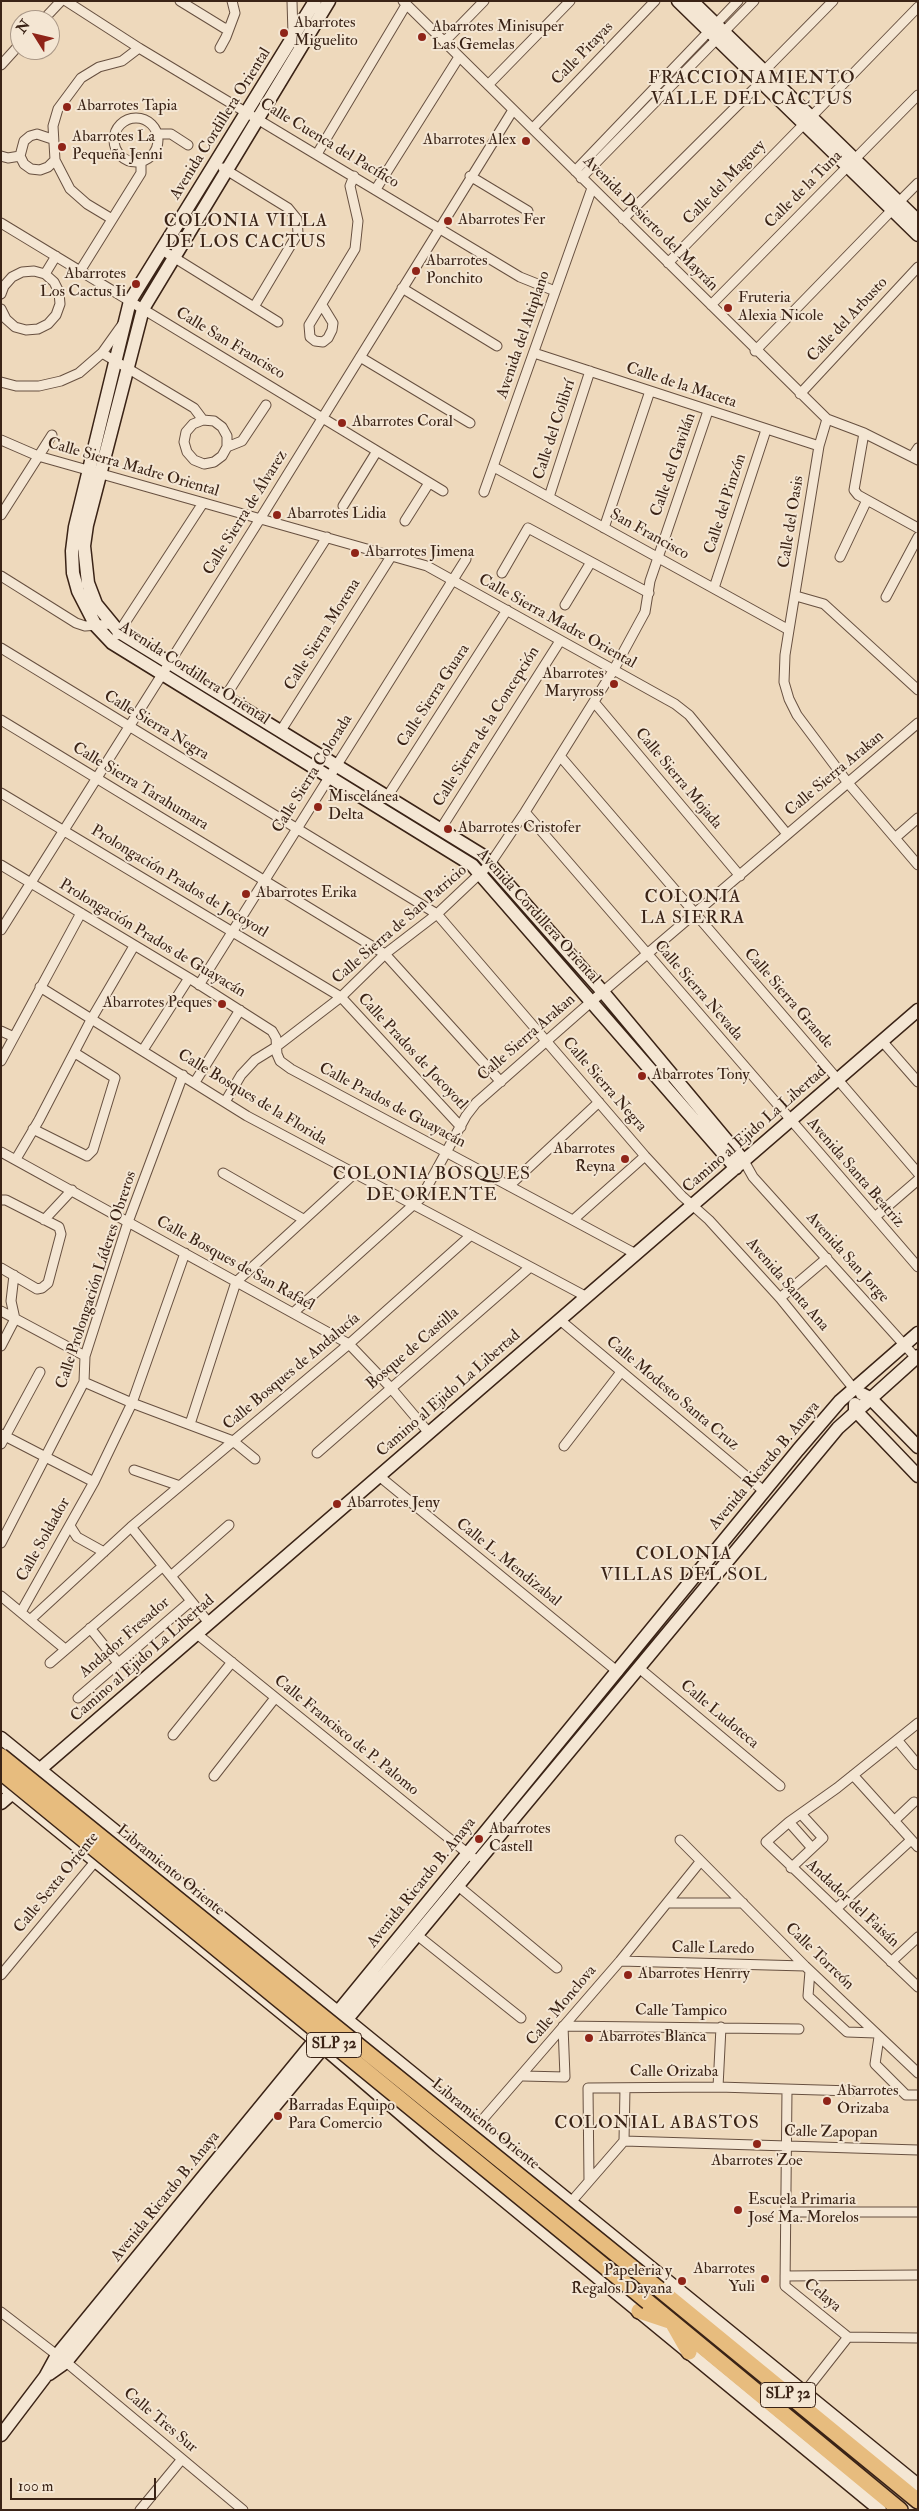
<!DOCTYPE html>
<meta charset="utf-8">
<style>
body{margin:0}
#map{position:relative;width:919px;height:2511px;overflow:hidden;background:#eed9bc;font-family:"IM FELL Double Pica",serif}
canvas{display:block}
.frame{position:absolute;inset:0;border:2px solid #3a2316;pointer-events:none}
.north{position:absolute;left:10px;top:10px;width:50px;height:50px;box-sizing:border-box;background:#f4e6d3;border:1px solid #aa9887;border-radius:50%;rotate:306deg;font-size:14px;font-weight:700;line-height:20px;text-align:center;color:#3a2316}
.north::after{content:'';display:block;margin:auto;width:18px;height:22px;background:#8f2418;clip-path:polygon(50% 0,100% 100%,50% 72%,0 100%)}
.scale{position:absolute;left:10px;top:2478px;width:146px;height:22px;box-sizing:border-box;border:2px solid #3a2316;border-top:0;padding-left:6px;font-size:15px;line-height:18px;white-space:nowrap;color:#3a2316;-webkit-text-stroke:4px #f4e6d3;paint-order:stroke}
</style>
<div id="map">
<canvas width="919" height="2511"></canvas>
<div class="frame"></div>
<div class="north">N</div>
<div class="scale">100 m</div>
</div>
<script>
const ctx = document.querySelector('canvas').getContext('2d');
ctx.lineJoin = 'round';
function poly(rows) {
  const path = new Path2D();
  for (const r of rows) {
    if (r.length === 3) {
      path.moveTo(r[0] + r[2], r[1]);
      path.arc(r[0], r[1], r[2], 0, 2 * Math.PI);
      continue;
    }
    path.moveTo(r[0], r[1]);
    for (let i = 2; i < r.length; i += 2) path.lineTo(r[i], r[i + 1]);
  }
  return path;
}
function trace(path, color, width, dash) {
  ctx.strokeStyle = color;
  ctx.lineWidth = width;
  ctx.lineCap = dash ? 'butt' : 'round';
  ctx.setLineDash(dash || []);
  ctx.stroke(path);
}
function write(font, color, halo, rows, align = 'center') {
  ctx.font = font + ' "IM FELL Double Pica",serif';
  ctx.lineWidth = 4;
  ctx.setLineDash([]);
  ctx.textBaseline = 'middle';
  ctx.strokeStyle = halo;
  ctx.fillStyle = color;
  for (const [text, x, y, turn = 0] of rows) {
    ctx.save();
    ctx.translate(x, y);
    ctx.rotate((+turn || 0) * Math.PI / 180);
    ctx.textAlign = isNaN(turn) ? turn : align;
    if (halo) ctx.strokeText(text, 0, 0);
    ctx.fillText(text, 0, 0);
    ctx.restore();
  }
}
const street = poly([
 [66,1,139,48,520,277,555,291],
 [180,1,224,28,229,28],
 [292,1,293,34],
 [403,1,827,419,864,433,918,460],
 [43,20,61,1],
 [444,42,484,1],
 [220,48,226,37,235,13,232,1],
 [1,65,20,44],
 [764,71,833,1],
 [488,85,570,1],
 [811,117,918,7],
 [136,140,22],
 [533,128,655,1],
 [157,134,171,134,188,145],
 [52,139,37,134,30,136,24,141,20,156,24,164,31,169,40,170,48,167,55,160],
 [317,154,406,5],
 [1,156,8,158,20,156],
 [223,168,288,208,297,219,298,233,254,307],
 [575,171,738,1],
 [470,176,528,211],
 [581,178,754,1],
 [376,189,459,57],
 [899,202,918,183],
 [112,219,87,204,70,189,55,160,53,126,58,109,81,78,99,67,122,61,139,48],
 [623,219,761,82],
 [1,223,443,491],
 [162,250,278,322],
 [668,263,804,124],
 [80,271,141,173,141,162],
 [45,274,56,256],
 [402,288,497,346],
 [1,294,4,286,12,277,22,272,34,271,45,274,54,282,59,292,60,304,56,315,48,324,38,329,26,330,15,327,6,319,1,309],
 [322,305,333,323,332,330,328,338,323,342,315,341,310,337,309,325,355,249,358,221,350,186,354,176],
 [711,305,918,95],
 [755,351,892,210],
 [102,353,122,325],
 [534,353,819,446],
 [360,357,470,423],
 [1,382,16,386,39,386,61,381,79,373,102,353,194,408,203,420,214,421,222,427,227,436,227,447,222,456,214,462,204,464,194,460,187,452,184,442,186,432,193,424,203,420],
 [800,394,918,267],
 [827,419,819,446,789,630,785,655,784,682,789,699,797,715,848,783,918,865],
 [864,433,854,490,858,495,918,528],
 [1,440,38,456,427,566,675,704,689,715,787,834],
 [227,447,242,441,266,405],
 [912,457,918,448],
 [494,467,789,630],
 [484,492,592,188],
 [549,497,590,371],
 [343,506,377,451],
 [1,515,52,435],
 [405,521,429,483],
 [604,528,650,391],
 [840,557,867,500],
 [502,573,528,528,649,593],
 [1,576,76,623,85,626,111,624],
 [714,588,766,430],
 [796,596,824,604,918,690],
 [886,597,918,537],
 [565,605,591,562],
 [117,635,203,503],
 [1,648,437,914,645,1156,682,1196,709,1220,780,1298,854,1389],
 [225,697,327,537],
 [594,702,740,876],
 [1,720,385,954,501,1082],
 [280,732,392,555],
 [560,756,918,1173],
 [1,793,341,997,461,1127],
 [387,797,507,610],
 [525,812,918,1267],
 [440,830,560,641],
 [895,838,918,818],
 [1,865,189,978,272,1031,276,1038,277,1054,280,1061,291,1069,636,1254],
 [1,930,260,519,513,110],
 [199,985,466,559],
 [40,987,247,1116,587,1297],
 [1,1031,14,1037],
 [882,1041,918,1082],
 [143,1050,189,978],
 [1,1061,81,913],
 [195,1082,240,1010],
 [225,1102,241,1075,255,1060,276,1047,341,997,385,954,437,914,490,864,525,812,613,671,645,612,650,581,708,411],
 [33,1129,87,1156,93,1150,115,1078,75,1053],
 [1,1152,349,1344,391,1388,429,1433],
 [16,1159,39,1120,92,1018,134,946],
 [744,1161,753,1177,918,1360],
 [223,1173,303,1219],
 [509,1186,599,1102],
 [1,1200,6,1200,59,1227,61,1234,48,1283,42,1288,37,1289,1,1268],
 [875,1217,918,1180],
 [44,1220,72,1190],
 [573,1220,645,1156],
 [780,1298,827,1258],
 [1,1311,85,1356],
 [293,1313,421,1198,466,1116,476,1103,592,1001,918,723],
 [560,1320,765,1492],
 [1,1346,15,1319,11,1301,14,1275],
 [84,1382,132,1403,233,1441,255,1459],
 [190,1424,236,1282,354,1174],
 [1,1434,94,1482],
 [1,1444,40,1372],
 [564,1446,621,1372],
 [317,1453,529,1268],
 [134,1470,180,1486],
 [379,1476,618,1672],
 [70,1526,77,1537,104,1552],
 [131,1527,209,1623],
 [1,1543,84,1382,85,1356,128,1222,183,1075],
 [171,1576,229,1525],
 [1,1596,65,1649],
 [21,1612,94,1482,132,1403,185,1253],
 [30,1620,131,1527,349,1344,470,1236],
 [90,1628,119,1664],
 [197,1634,477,1861],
 [50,1663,162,1567],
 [639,1668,780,1786],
 [78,1698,191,1601],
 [918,1723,837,1788,789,1822,766,1842,918,1987],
 [173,1735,232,1662],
 [898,1741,918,1765],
 [853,1775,918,1847],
 [214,1776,275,1698],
 [894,1821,914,1802],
 [789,1822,812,1848],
 [680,1840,805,1966,918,2073],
 [791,1868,823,1838,802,1815],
 [457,1885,557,1968],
 [668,1903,743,1903],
 [836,1909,911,1840],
 [417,1935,521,2018],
 [620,1961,805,1966],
 [891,1962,918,1937],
 [810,1971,808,1996,847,2032,876,2033],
 [1,1975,98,1858],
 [879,2037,875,2064,906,2095,918,2095],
 [523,2076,565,2077,563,2026,799,2029],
 [718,2087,721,2027],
 [787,2090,785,2286,848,2337],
 [477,2126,620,1961,700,1862],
 [624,2141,918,2150],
 [589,2181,588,2088,718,2087,853,2091],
 [571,2202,624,2141,625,2088],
 [787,2212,918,2212],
 [785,2276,918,2275],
 [1,2312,66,2362,243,2510],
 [848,2337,918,2338],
 [804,2393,848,2337],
 [140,2510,182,2459]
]);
const secondary = poly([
 [315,1,130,301,75,527,72,551,73,573,78,591,96,626,112,643,472,865,736,1168],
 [329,1,143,309,87,525,84,546,88,583,96,604,119,632,482,855,603,992,744,1161],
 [678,1,918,235],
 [692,1,918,221],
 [862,1394,870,1398,918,1447],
 [855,1404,855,1410,918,1476],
 [1,1738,918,2485],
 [1,1784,315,2040,438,2146,880,2510],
 [1,1803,918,1010],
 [49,2374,66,2362,205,2190,838,1428,918,1356],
 [1,2435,45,2377,57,2355,798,1450,840,1401,918,1333]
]);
const highway = poly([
 [659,2289,918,2501],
 [648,2302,900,2510],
 [639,2311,672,2322,689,2352]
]);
const highwayBridge = poly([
 [1,1756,659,2289],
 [1,1772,648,2302]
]);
const markers = [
 [284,33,5,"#8f2418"],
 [422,37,5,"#8f2418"],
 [67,107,5,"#8f2418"],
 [526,141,5,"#8f2418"],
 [62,147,5,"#8f2418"],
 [448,221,5,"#8f2418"],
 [416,271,5,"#8f2418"],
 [136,284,5,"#8f2418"],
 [728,308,5,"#8f2418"],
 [342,423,5,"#8f2418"],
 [277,515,5,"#8f2418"],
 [355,553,5,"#8f2418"],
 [614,684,5,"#8f2418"],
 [318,807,5,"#8f2418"],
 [448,829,5,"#8f2418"],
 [246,894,5,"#8f2418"],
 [222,1004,5,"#8f2418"],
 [642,1076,5,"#8f2418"],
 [625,1159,5,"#8f2418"],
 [337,1504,5,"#8f2418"],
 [479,1839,5,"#8f2418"],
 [628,1975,5,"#8f2418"],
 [589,2038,5,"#8f2418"],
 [827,2101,5,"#8f2418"],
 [278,2116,5,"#8f2418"],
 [757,2144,5,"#8f2418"],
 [738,2210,5,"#8f2418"],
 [765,2279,5,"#8f2418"],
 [682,2281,5,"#8f2418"]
];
const shields = [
 [334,2045,55],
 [788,2395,55]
];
const shieldNames = [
 ["SLP 32",334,2045],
 ["SLP 32",788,2395]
];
const poiNames = [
 ["Abarrotes",294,24],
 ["Miguelito",294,42],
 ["Abarrotes Minisuper",432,28],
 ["Las Gemelas",432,46],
 ["Abarrotes Tapia",77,107],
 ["Abarrotes La",72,138],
 ["Pequeña Jenni",72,156],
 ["Abarrotes Alex",516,141,"right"],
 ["Abarrotes Fer",458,221],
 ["Abarrotes",426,262],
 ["Ponchito",426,280],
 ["Abarrotes",126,275,"right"],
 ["Los Cactus Ii",126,293,"right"],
 ["Fruteria",738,299],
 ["Alexia Nicole",738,317],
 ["Abarrotes Coral",352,423],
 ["Abarrotes Lidia",287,515],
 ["Abarrotes Jimena",365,553],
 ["Abarrotes",604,675,"right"],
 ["Maryross",604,693,"right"],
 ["Miscelánea",328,798],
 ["Delta",328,816],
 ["Abarrotes Cristofer",458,829],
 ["Abarrotes Erika",256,894],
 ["Abarrotes Peques",212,1004,"right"],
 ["Abarrotes Tony",652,1076],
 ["Abarrotes",615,1150,"right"],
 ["Reyna",615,1168,"right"],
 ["Abarrotes Jeny",347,1504],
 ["Abarrotes",489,1830],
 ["Castell",489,1848],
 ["Abarrotes Henrry",638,1975],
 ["Abarrotes Blanca",599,2038],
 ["Abarrotes",837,2092],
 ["Orizaba",837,2110],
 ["Barradas Equipo",288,2107],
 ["Para Comercio",288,2125],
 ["Abarrotes Zoe",757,2162,"center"],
 ["Escuela Primaria",748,2201],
 ["José Ma. Morelos",748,2219],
 ["Abarrotes",755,2270,"right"],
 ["Yuli",755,2288,"right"],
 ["Papeleria y",672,2272,"right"],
 ["Regalos Dayana",672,2290,"right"]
];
const streetNames = [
 ["Calle Pitayas",583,54,-46],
 ["Avenida Cordillera Oriental",221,124,-58],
 ["Calle Cuenca del Pacífico",329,144,31],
 ["Calle del Maguey",725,183,-46],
 ["Calle de la Tuna",804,190,-45],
 ["Avenida Desierto del Mayrán",650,224,45],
 ["Calle del Arbusto",848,320,-47],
 ["Avenida del Altiplano",524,335,-71],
 ["Calle San Francisco",230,344,31],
 ["Calle de la Maceta",681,386,18],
 ["Calle del Colibrí",555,430,-72],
 ["Calle del Gavilán",674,465,-71],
 ["Calle Sierra Madre Oriental",133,468,16],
 ["Calle del Pinzón",726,504,-72],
 ["Calle Sierra de Álvarez",246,513,-58],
 ["Calle del Oasis",792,522,-81],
 ["San Francisco",649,535,29],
 ["Calle Sierra Madre Oriental",557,622,29],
 ["Calle Sierra Morena",323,635,-58],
 ["Avenida Cordillera Oriental",194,674,33],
 ["Calle Sierra Guara",434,696,-57],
 ["Calle Sierra Negra",156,726,31],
 ["Calle Sierra de la Concepción",487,727,-58],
 ["Calle Sierra Colorada",313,774,-58],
 ["Calle Sierra Arakan",835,774,-40],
 ["Calle Sierra Mojada",678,779,50],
 ["Calle Sierra Tarahumara",140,787,31],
 ["Prolongación Prados de Jocoyotl",179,882,31],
 ["Avenida Cordillera Oriental",538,917,48],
 ["Calle Sierra de San Patricio",400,925,-41],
 ["Prolongación Prados de Guayacán",152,939,31],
 ["Calle Sierra Nevada",698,991,49],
 ["Calle Sierra Grande",788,999,49],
 ["Calle Sierra Arakan",527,1038,-41],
 ["Calle Prados de Jocoyotl",412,1052,47],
 ["Calle Sierra Negra",604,1085,49],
 ["Calle Bosques de la Florida",252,1098,31],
 ["Calle Prados de Guayacán",392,1106,28],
 ["Camino al Ejido La Libertad",755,1130,-41],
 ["Avenida Santa Beatriz",855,1173,49],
 ["Avenida San Jorge",847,1258,48],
 ["Calle Bosques de San Rafaél",235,1264,29],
 ["Calle Prolongación Líderes Obreros",97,1280,-72],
 ["Avenida Santa Ana",787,1285,49],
 ["Bosque de Castilla",413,1349,-41],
 ["Calle Bosques de Andalucía",292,1372,-40],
 ["Camino al Ejido La Libertad",449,1394,-41],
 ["Calle Modesto Santa Cruz",672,1394,40],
 ["Avenida Ricardo B. Anaya",765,1466,-50],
 ["Calle Soldador",44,1540,-61],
 ["Calle L. Mendizabal",508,1563,39],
 ["Andador Fresador",125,1638,-41],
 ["Camino al Ejido La Libertad",143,1659,-41],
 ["Calle Ludoteca",719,1715,40],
 ["Calle Francisco de P. Palomo",346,1736,39],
 ["Libramiento Oriente",170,1871,39],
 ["Calle Sexta Oriente",57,1883,-51],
 ["Avenida Ricardo B. Anaya",422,1883,-51],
 ["Andador del Faisán",852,1904,43],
 ["Calle Laredo",713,1949,1],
 ["Calle Torreón",819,1957,44],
 ["Calle Monclova",562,2006,-50],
 ["Calle Tampico",681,2012],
 ["Calle Orizaba",674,2073],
 ["Libramiento Oriente",485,2125,39],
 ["Calle Zapopan",831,2133,1],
 ["Avenida Ricardo B. Anaya",166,2197,-51],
 ["Celaya",822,2296,39],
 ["Calle Tres Sur",160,2421,40]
];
const neighbourhoodNames = [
 ["FRACCIONAMIENTO",752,79],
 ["VALLE DEL CACTUS",752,100],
 ["COLONIA VILLA",246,222],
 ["DE LOS CACTUS",246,243],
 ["COLONIA",693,898],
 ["LA SIERRA",693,919],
 ["COLONIA BOSQUES",432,1175],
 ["DE ORIENTE",432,1196],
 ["COLONIA",684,1555],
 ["VILLAS DEL SOL",684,1576],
 ["COLONIAL ABASTOS",657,2124]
];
trace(street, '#675040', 11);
trace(secondary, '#3a2316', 15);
trace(highway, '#3a2316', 18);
trace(street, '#f4e6d3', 9);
trace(secondary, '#f4e6d3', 12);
trace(highway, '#e7bc7e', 15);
trace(highwayBridge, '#3a2316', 18, []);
trace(highwayBridge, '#e7bc7e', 15);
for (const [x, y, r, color] of markers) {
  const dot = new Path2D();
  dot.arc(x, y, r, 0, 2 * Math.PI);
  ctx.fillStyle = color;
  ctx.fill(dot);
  trace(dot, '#f4e6d3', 2);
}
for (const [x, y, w] of shields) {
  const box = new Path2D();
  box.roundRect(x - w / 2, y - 12.5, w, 25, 4);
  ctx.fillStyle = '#f4e6d3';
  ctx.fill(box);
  trace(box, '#3a2316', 1);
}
write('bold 15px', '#3a2316', null, shieldNames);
write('16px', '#3a2316', '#f4e6d3', poiNames, 'left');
write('16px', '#3a2316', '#f4e6d3', streetNames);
ctx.letterSpacing = '1px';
write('18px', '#3a2316', '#f4e6d3', neighbourhoodNames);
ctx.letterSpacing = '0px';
</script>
